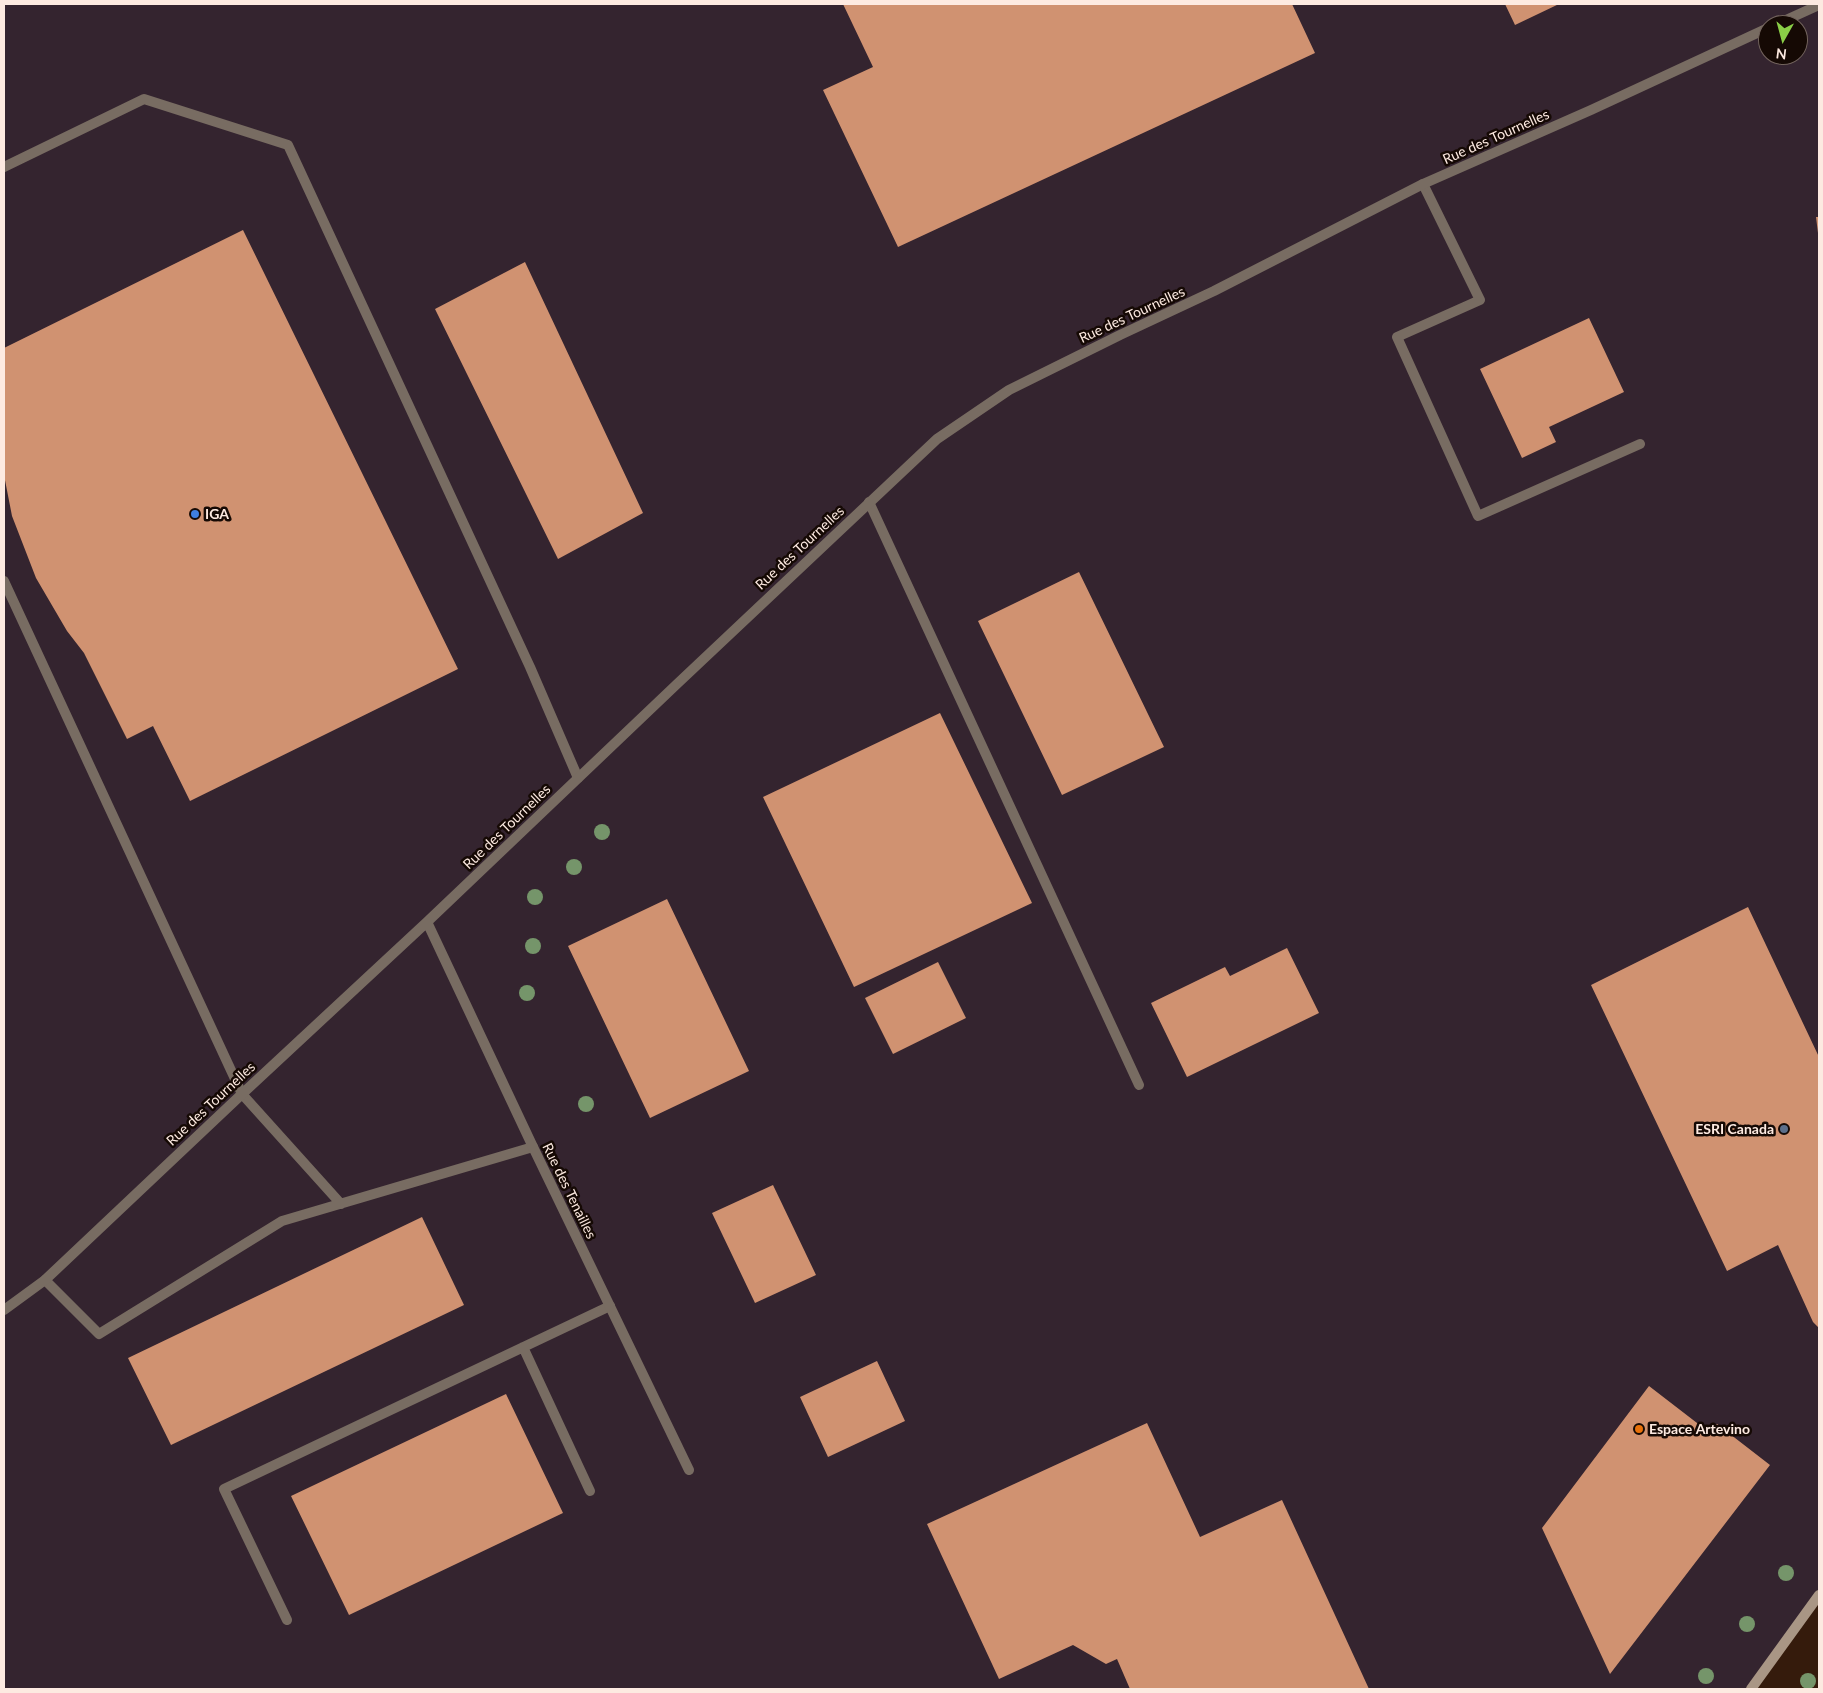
<!DOCTYPE html>
<style>
body{margin:0}
#map{position:relative;width:1823px;height:1693px;overflow:hidden;background:#351b0c;font-family:Lato,sans-serif}
canvas{display:block}
.frame{position:absolute;inset:0;border:5px solid #fdeae1;pointer-events:none}
.north{position:absolute;left:1758px;top:15px;width:50px;height:50px;box-sizing:border-box;background:#150904;border:1px solid #72635c;border-radius:50%;rotate:187deg;font-size:14px;font-weight:700;line-height:20px;text-align:center;color:#fdeae1}
.north::after{content:'';display:block;margin:auto;width:18px;height:22px;background:#8ace47;clip-path:polygon(50% 0,100% 100%,50% 72%,0 100%)}
</style>
<div id="map">
<canvas width="1823" height="1693"></canvas>
<div class="frame"></div>
<div class="north">N</div>
</div>
<script>
const ctx = document.querySelector('canvas').getContext('2d');
ctx.lineJoin = 'round';
function fill(path, color) {
  ctx.fillStyle = color;
  ctx.fill(path, 'evenodd');
}
function poly(rows) {
  const path = new Path2D();
  for (const r of rows) {
    path.moveTo(r[0], r[1]);
    for (let i = 2; i < r.length; i += 2) path.lineTo(r[i], r[i + 1]);
  }
  return path;
}
function trace(path, color, width, dash) {
  ctx.strokeStyle = color;
  ctx.lineWidth = width;
  ctx.lineCap = dash ? 'butt' : 'round';
  ctx.setLineDash(dash || []);
  ctx.stroke(path);
}
function write(font, color, halo, rows, align = 'center') {
  ctx.font = font + ' Lato,sans-serif';
  ctx.lineWidth = 5;
  ctx.setLineDash([]);
  ctx.textBaseline = 'middle';
  ctx.strokeStyle = halo;
  ctx.fillStyle = color;
  for (const [text, x, y, turn = 0] of rows) {
    ctx.save();
    ctx.translate(x, y);
    ctx.rotate((+turn || 0) * Math.PI / 180);
    ctx.textAlign = isNaN(turn) ? turn : align;
    if (halo) ctx.strokeText(text, 0, 0);
    ctx.fillText(text, 0, 0);
    ctx.restore();
  }
}
const commercial = poly([
 [4,4,1819,4,1819,1595,1751,1689,4,1689],
 [1768,25,1798,25,1798,55,1768,55]
]);
const building = poly([
 [843,4,1292,4,1315,53,898,247,823,90,873,67],
 [1505,4,1559,4,1515,25],
 [1816,217,1819,217,1819,233,1818,233],
 [243,230,458,669,190,801,153,726,127,739,84,653,67,631,36,578,12,516,4,475,4,348],
 [525,262,643,513,558,559,435,309],
 [1589,318,1624,392,1549,427,1556,442,1522,458,1480,369],
 [1079,572,1164,747,1062,795,978,621],
 [940,713,1032,903,854,987,763,797],
 [667,899,749,1071,650,1118,568,946],
 [1748,907,1819,1057,1819,1328,1813,1322,1778,1245,1727,1271,1591,985],
 [1287,948,1319,1013,1187,1077,1151,1003,1225,967,1230,976],
 [938,962,966,1018,893,1054,865,998],
 [773,1185,816,1275,755,1303,712,1213],
 [422,1217,464,1305,171,1445,128,1358],
 [877,1361,905,1421,828,1457,800,1397],
 [1649,1386,1710,1433,1717,1424,1770,1465,1610,1674,1542,1528],
 [506,1394,563,1513,349,1615,291,1496],
 [1147,1423,1200,1537,1282,1500,1369,1689,1130,1689,1117,1659,1106,1664,1073,1645,999,1679,927,1524]
]);
const lane = poly([
 [4,167,144,99,288,145,530,667,578,778],
 [1423,184,1480,300,1397,337,1478,516,1640,444],
 [869,502,1139,1085],
 [4,581,242,1094,341,1204],
 [45,1280,99,1334,282,1221,533,1147],
 [523,1347,590,1491],
 [287,1620,224,1489,610,1306]
]);
const street = poly([
 [1775,25,1819,5],
 [427,922,533,1147,689,1470],
 [4,1310,45,1280,242,1094,427,922,677,684,937,439,1009,390,1120,335,1214,291,1423,184,1591,110,1768,28]
]);
const secondary = poly([
 [1751,1689,1819,1595]
]);
const trees = [
 [602,832],
 [574,867],
 [535,897],
 [533,946],
 [527,993],
 [586,1104],
 [1786,1573],
 [1747,1624],
 [1706,1676],
 [1808,1681]
];
const markers = [
 [195,514,5,"#3f7fe0"],
 [1784,1129,5,"#5c6f8a"],
 [1639,1429,5,"#e8710a"]
];
const streetNames = [
 ["Rue des Tournelles",1496,137,-24],
 ["Rue des Tournelles",1132,315,-25],
 ["Rue des Tournelles",800,548,-43],
 ["Rue des Tournelles",507,827,-44],
 ["Rue des Tournelles",211,1104,-43],
 ["Rue des Tenailles",569,1191,64]
];
const poiNames = [
 ["IGA",205,514],
 ["ESRI Canada",1774,1129,"right"],
 ["Espace Artevino",1649,1429]
];
fill(commercial, '#34242f');
fill(building, '#d09271');
trace(lane, '#786c62', 10);
trace(street, '#786c62', 10);
trace(secondary, '#a99685', 10);
ctx.fillStyle = '#75956a';
for (const [x, y] of trees) {
  ctx.beginPath();
  ctx.arc(x, y, 8, 0, 2 * Math.PI);
  ctx.fill();
}
for (const [x, y, r, color] of markers) {
  const dot = new Path2D();
  dot.arc(x, y, r, 0, 2 * Math.PI);
  ctx.fillStyle = color;
  ctx.fill(dot);
  trace(dot, '#150904', 2);
}
write('14px', '#fdeae1', '#150904', streetNames);
write('bold 14px', '#fdeae1', '#150904', poiNames, 'left');
</script>
